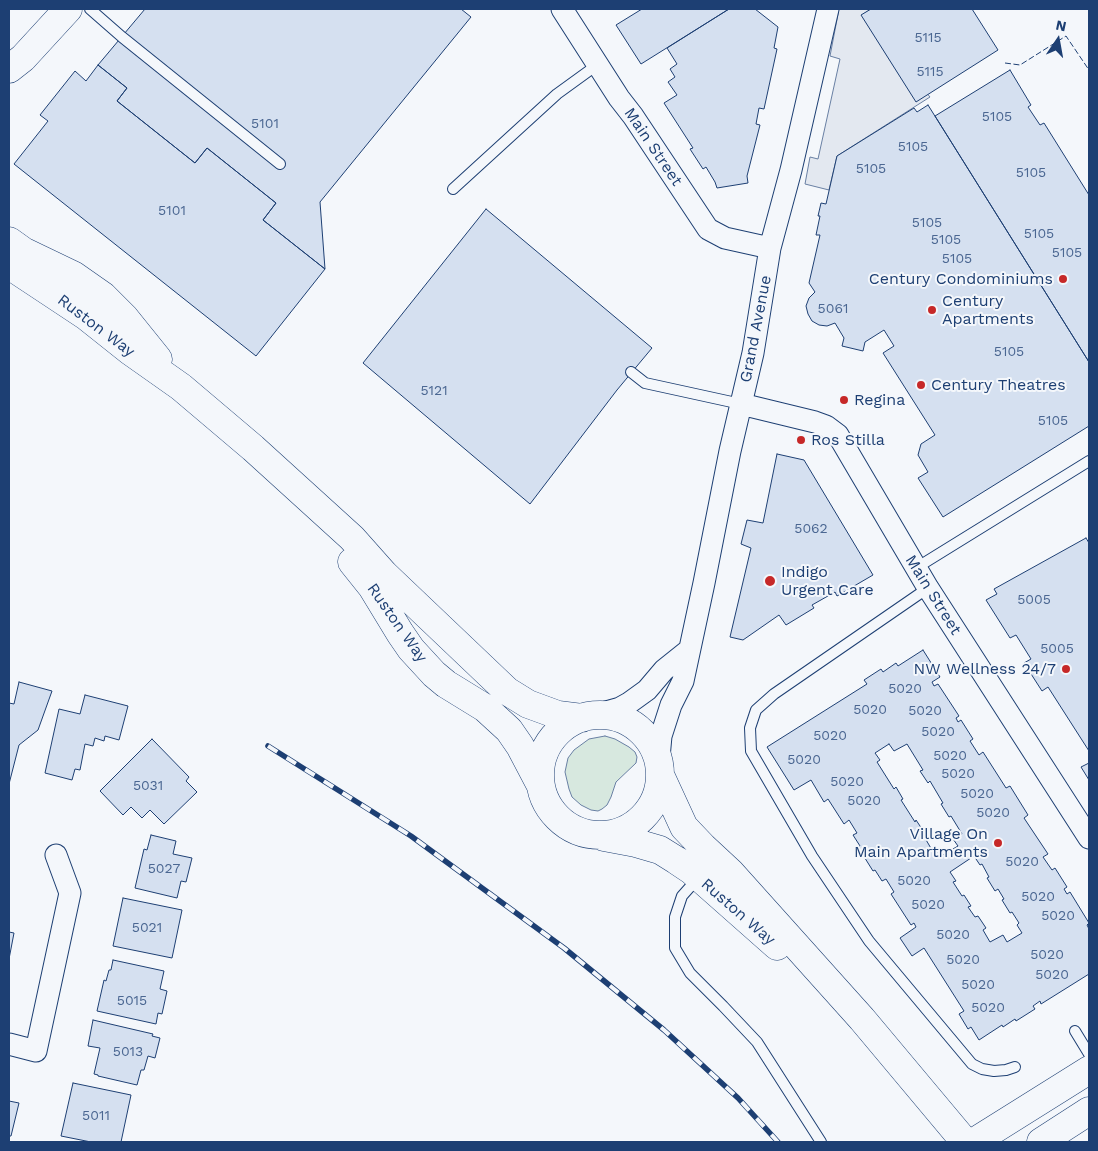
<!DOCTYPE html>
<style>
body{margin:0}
#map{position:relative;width:1098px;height:1151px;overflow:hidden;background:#f4f7fb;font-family:"Work Sans",sans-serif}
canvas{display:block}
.frame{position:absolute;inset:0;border:10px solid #1d3f73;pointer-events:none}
.north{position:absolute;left:1033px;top:15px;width:50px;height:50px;-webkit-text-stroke:4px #f4f7fb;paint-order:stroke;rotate:12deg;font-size:14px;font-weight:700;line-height:20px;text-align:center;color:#1d3f73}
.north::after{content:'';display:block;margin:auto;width:18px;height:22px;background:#1d3f73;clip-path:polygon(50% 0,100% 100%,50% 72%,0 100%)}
</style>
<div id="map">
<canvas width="1098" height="1151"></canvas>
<div class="frame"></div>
<div class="north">N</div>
</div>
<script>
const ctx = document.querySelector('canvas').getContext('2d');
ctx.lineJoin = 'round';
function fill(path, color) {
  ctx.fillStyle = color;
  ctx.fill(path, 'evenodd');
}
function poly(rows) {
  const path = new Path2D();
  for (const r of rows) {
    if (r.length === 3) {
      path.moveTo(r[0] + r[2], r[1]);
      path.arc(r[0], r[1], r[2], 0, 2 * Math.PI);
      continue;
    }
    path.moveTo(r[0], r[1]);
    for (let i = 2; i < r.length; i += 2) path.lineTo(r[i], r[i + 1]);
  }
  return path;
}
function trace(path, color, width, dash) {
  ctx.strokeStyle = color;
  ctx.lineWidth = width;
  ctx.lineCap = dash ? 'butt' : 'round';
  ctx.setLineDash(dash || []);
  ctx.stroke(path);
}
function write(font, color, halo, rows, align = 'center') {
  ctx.font = font + ' "Work Sans",sans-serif';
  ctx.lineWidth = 4;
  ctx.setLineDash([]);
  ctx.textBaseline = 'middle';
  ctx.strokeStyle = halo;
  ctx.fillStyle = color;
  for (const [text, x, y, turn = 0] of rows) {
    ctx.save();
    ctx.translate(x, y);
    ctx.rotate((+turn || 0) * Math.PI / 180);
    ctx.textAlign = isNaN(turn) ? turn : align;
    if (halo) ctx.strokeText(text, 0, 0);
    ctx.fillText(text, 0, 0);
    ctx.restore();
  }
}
const green = poly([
 [605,736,615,739,629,747,635,752,637,757,636,763,616,782,611,797,607,805,602,809,598,811,591,810,581,805,572,797,569,789,565,772,568,758,574,750,589,739,605,736]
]);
const parking = poly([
 [839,9,871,9,862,15,930,97,837,156,829,190,805,184,810,157,818,159,840,59,830,56,839,9]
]);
const building = poly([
 [145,9,461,9,471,17,320,202,325,269,263,220,276,203,207,148,195,163,117,101,127,88,98,65,145,9],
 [642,9,729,9,641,64,616,25,642,9],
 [729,9,755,9,778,27,774,48,777,49,764,109,759,108,756,124,760,125,747,176,748,183,717,188,715,182,706,167,703,169,690,149,693,148,664,103,677,95,668,82,675,77,670,69,677,64,667,48,729,9],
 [871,9,972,9,998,50,916,102,861,15,871,9],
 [98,65,127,88,117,101,195,163,207,148,276,203,263,220,325,269,256,356,14,164,48,121,40,115,75,71,86,81,98,65],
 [1010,70,1031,105,1028,107,1040,125,1044,123,1089,195,1089,362,935,116,1010,70],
 [928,105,1089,362,1089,426,943,517,918,478,928,472,918,455,921,444,935,435,883,353,894,346,884,330,865,342,863,351,842,346,844,338,835,323,827,326,819,325,812,321,808,314,806,306,809,298,815,292,809,283,820,235,816,235,820,216,818,216,821,203,826,204,837,156,914,108,917,112,928,105],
 [486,209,652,348,617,390,530,504,363,363,486,209],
 [777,454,804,460,873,575,837,596,835,592,812,605,814,608,786,625,779,615,743,640,730,637,751,548,741,544,747,520,763,523,777,454],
 [1086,538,1089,543,1089,751,1048,687,1042,691,1024,663,1031,659,1016,635,1010,638,986,600,997,594,994,589,1086,538],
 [923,650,940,677,932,682,934,686,938,684,959,716,956,718,958,722,961,720,973,739,970,741,979,755,983,752,1006,788,1010,786,1028,815,1024,818,1048,854,1043,857,1052,870,1055,868,1067,887,1064,889,1067,894,1070,892,1089,923,1087,925,1089,929,1089,974,1041,1004,1040,1001,1033,1006,1035,1009,1016,1021,1015,1019,1003,1027,1002,1025,979,1040,971,1027,968,1029,959,1014,964,1011,924,948,912,956,900,938,916,927,914,923,911,925,891,894,894,892,886,879,882,881,875,870,873,871,858,847,860,846,853,835,857,833,849,820,844,824,828,799,824,802,811,780,794,790,767,747,867,684,864,680,881,669,883,672,896,663,898,666,923,650],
 [889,744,894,751,907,744,923,770,920,771,928,783,930,781,943,803,941,804,949,817,951,816,962,834,953,839,958,846,941,856,935,848,932,850,922,833,924,832,916,820,915,822,901,800,903,799,896,787,894,789,877,762,880,760,875,753,889,744],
 [974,856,980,865,982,864,989,877,987,878,995,891,998,889,1004,899,1002,900,1010,913,1012,912,1019,923,1017,925,1022,933,1007,942,1003,935,990,942,983,930,986,928,978,916,975,917,968,907,971,906,964,895,962,896,953,882,956,881,950,872,974,856],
 [19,682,52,691,38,730,19,745,9,784,9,703,14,704,19,682],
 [85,695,128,706,119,740,105,736,104,741,95,738,93,746,85,744,80,770,75,769,72,780,45,773,59,709,80,714,85,695],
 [152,739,189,777,186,781,197,792,164,824,150,810,142,818,131,807,123,815,100,791,152,739],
 [1089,763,1089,780,1081,767,1089,763],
 [151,835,176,841,173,854,192,858,186,882,181,881,177,898,135,888,144,849,147,850,151,835],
 [123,898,182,910,172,958,113,946,123,898],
 [9,932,14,933,9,959,9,932],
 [113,960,164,971,160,989,167,991,162,1014,158,1013,156,1024,97,1011,104,980,106,981,109,970,111,970,113,960],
 [93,1020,153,1034,152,1036,160,1038,155,1058,148,1056,144,1070,141,1070,137,1085,98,1076,98,1075,94,1074,100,1048,88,1046,93,1020],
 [73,1083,131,1095,121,1142,91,1142,61,1136,73,1083],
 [9,1101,19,1103,11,1136,9,1136,9,1101]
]);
const lane = poly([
 [90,9,122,37,280,164],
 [453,189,557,94,597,65],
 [631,372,645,383,741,404],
 [916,568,1089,461],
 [928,588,774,694,756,710,750,728,751,751,812,856,869,941,972,1064,982,1069,994,1071,1006,1070,1015,1067],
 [698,878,682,896,675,917,675,948,690,973,723,1006,757,1042,821,1142],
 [1075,1031,1089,1054]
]);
const street = poly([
 [562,9,619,98,633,116,708,229,725,238,770,248],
 [741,404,815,422,826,426,838,435,928,588,1089,838],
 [595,715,620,708,629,703,647,690,664,670,689,650],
 [659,758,661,736,671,705,683,681,704,583,730,451,753,353,770,248,791,170,828,9],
 [9,1044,36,1051,70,893,56,855]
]);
const secondary = poly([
 [9,69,23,58,68,9],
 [974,1142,1089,1070],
 [1041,1142,1089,1111]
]);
const primary = poly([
 [9,241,23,251,73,275,103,296,125,318,158,359],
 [9,265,86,316,130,351,181,387,253,448,352,538,384,574,507,691,528,704,558,715,582,718],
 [352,562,372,587,400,633,411,649,434,674,446,684,485,708,509,730,520,746,540,784],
 [600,775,60],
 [661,777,684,827,703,847,731,873,862,1019,965,1142],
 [604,837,636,843,660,850,676,860,691,870,777,946]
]);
const rail = poly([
 [268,746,411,836,564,948,664,1030,738,1098,778,1142]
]);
const fence = poly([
 [1005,63,1020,65,1066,36,1089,70]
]);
const markers = [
 [1063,279,5,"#c62828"],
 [932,310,5,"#c62828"],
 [921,385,5,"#c62828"],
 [844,400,5,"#c62828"],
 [801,440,5,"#c62828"],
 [770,581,6,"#c62828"],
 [1066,669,5,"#c62828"],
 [998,843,5,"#c62828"]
];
const numberNames = [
 ["5115",928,38],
 ["5115",930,72],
 ["5105",997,117],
 ["5101",265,124],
 ["5105",913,147],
 ["5105",871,169],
 ["5105",1031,173],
 ["5101",172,211],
 ["5105",927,223],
 ["5105",1039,234],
 ["5105",946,240],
 ["5105",1067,253],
 ["5105",957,259],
 ["5061",833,309],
 ["5105",1009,352],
 ["5121",434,391],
 ["5105",1053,421],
 ["5062",811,529],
 ["5005",1034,600],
 ["5005",1057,649],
 ["5020",905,689],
 ["5020",870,710],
 ["5020",925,711],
 ["5020",938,732],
 ["5020",830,736],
 ["5020",950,756],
 ["5020",804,760],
 ["5020",958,774],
 ["5020",847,782],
 ["5031",148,786],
 ["5020",977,794],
 ["5020",864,801],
 ["5020",993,813],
 ["5020",1022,862],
 ["5027",164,869],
 ["5020",914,881],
 ["5020",1038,897],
 ["5020",928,905],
 ["5020",1058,916],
 ["5021",147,928],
 ["5020",953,935],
 ["5020",1047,955],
 ["5020",963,960],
 ["5020",1052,975],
 ["5020",978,985],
 ["5015",132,1001],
 ["5020",988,1008],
 ["5013",128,1052],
 ["5011",96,1116]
];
const streetNames = [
 ["Main Street",653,147,56],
 ["Ruston Way",96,326,37],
 ["Grand Avenue",756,329,-79],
 ["Main Street",933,595,58],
 ["Ruston Way",397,623,55],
 ["Ruston Way",738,912,41]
];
const poiNames = [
 ["Century Condominiums",1053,279,"right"],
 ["Century",942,301],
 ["Apartments",942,319],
 ["Century Theatres",931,385],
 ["Regina",854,400],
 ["Ros Stilla",811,440],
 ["Indigo",781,572],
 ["Urgent Care",781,590],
 ["NW Wellness 24/7",1056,669,"right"],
 ["Village On",988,834,"right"],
 ["Main Apartments",988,852,"right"]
];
fill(green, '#d7e8df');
trace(green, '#687fa3', 1);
fill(parking, '#e3e8f0');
trace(parking, '#687fa3', 1);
fill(building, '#d5e0f0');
trace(building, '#1d3f73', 1);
trace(lane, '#1d3f73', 12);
trace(street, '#1d3f73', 23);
trace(secondary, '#1d3f73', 29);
trace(primary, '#1d3f73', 29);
trace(lane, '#f4f7fb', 10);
trace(street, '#f4f7fb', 21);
trace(secondary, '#f4f7fb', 28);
trace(primary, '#f4f7fb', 28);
trace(rail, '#1d3f73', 5.5);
trace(rail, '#f4f7fb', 4, [11]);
trace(fence, '#1d3f73', 1, [6, 2.5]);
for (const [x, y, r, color] of markers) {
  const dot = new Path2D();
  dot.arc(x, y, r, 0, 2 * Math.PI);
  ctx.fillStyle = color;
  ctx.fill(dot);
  trace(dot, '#f4f7fb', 2);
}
write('14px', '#4b6792', null, numberNames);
write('16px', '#1d3f73', '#f4f7fb', streetNames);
write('16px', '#1d3f73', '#f4f7fb', poiNames, 'left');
</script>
